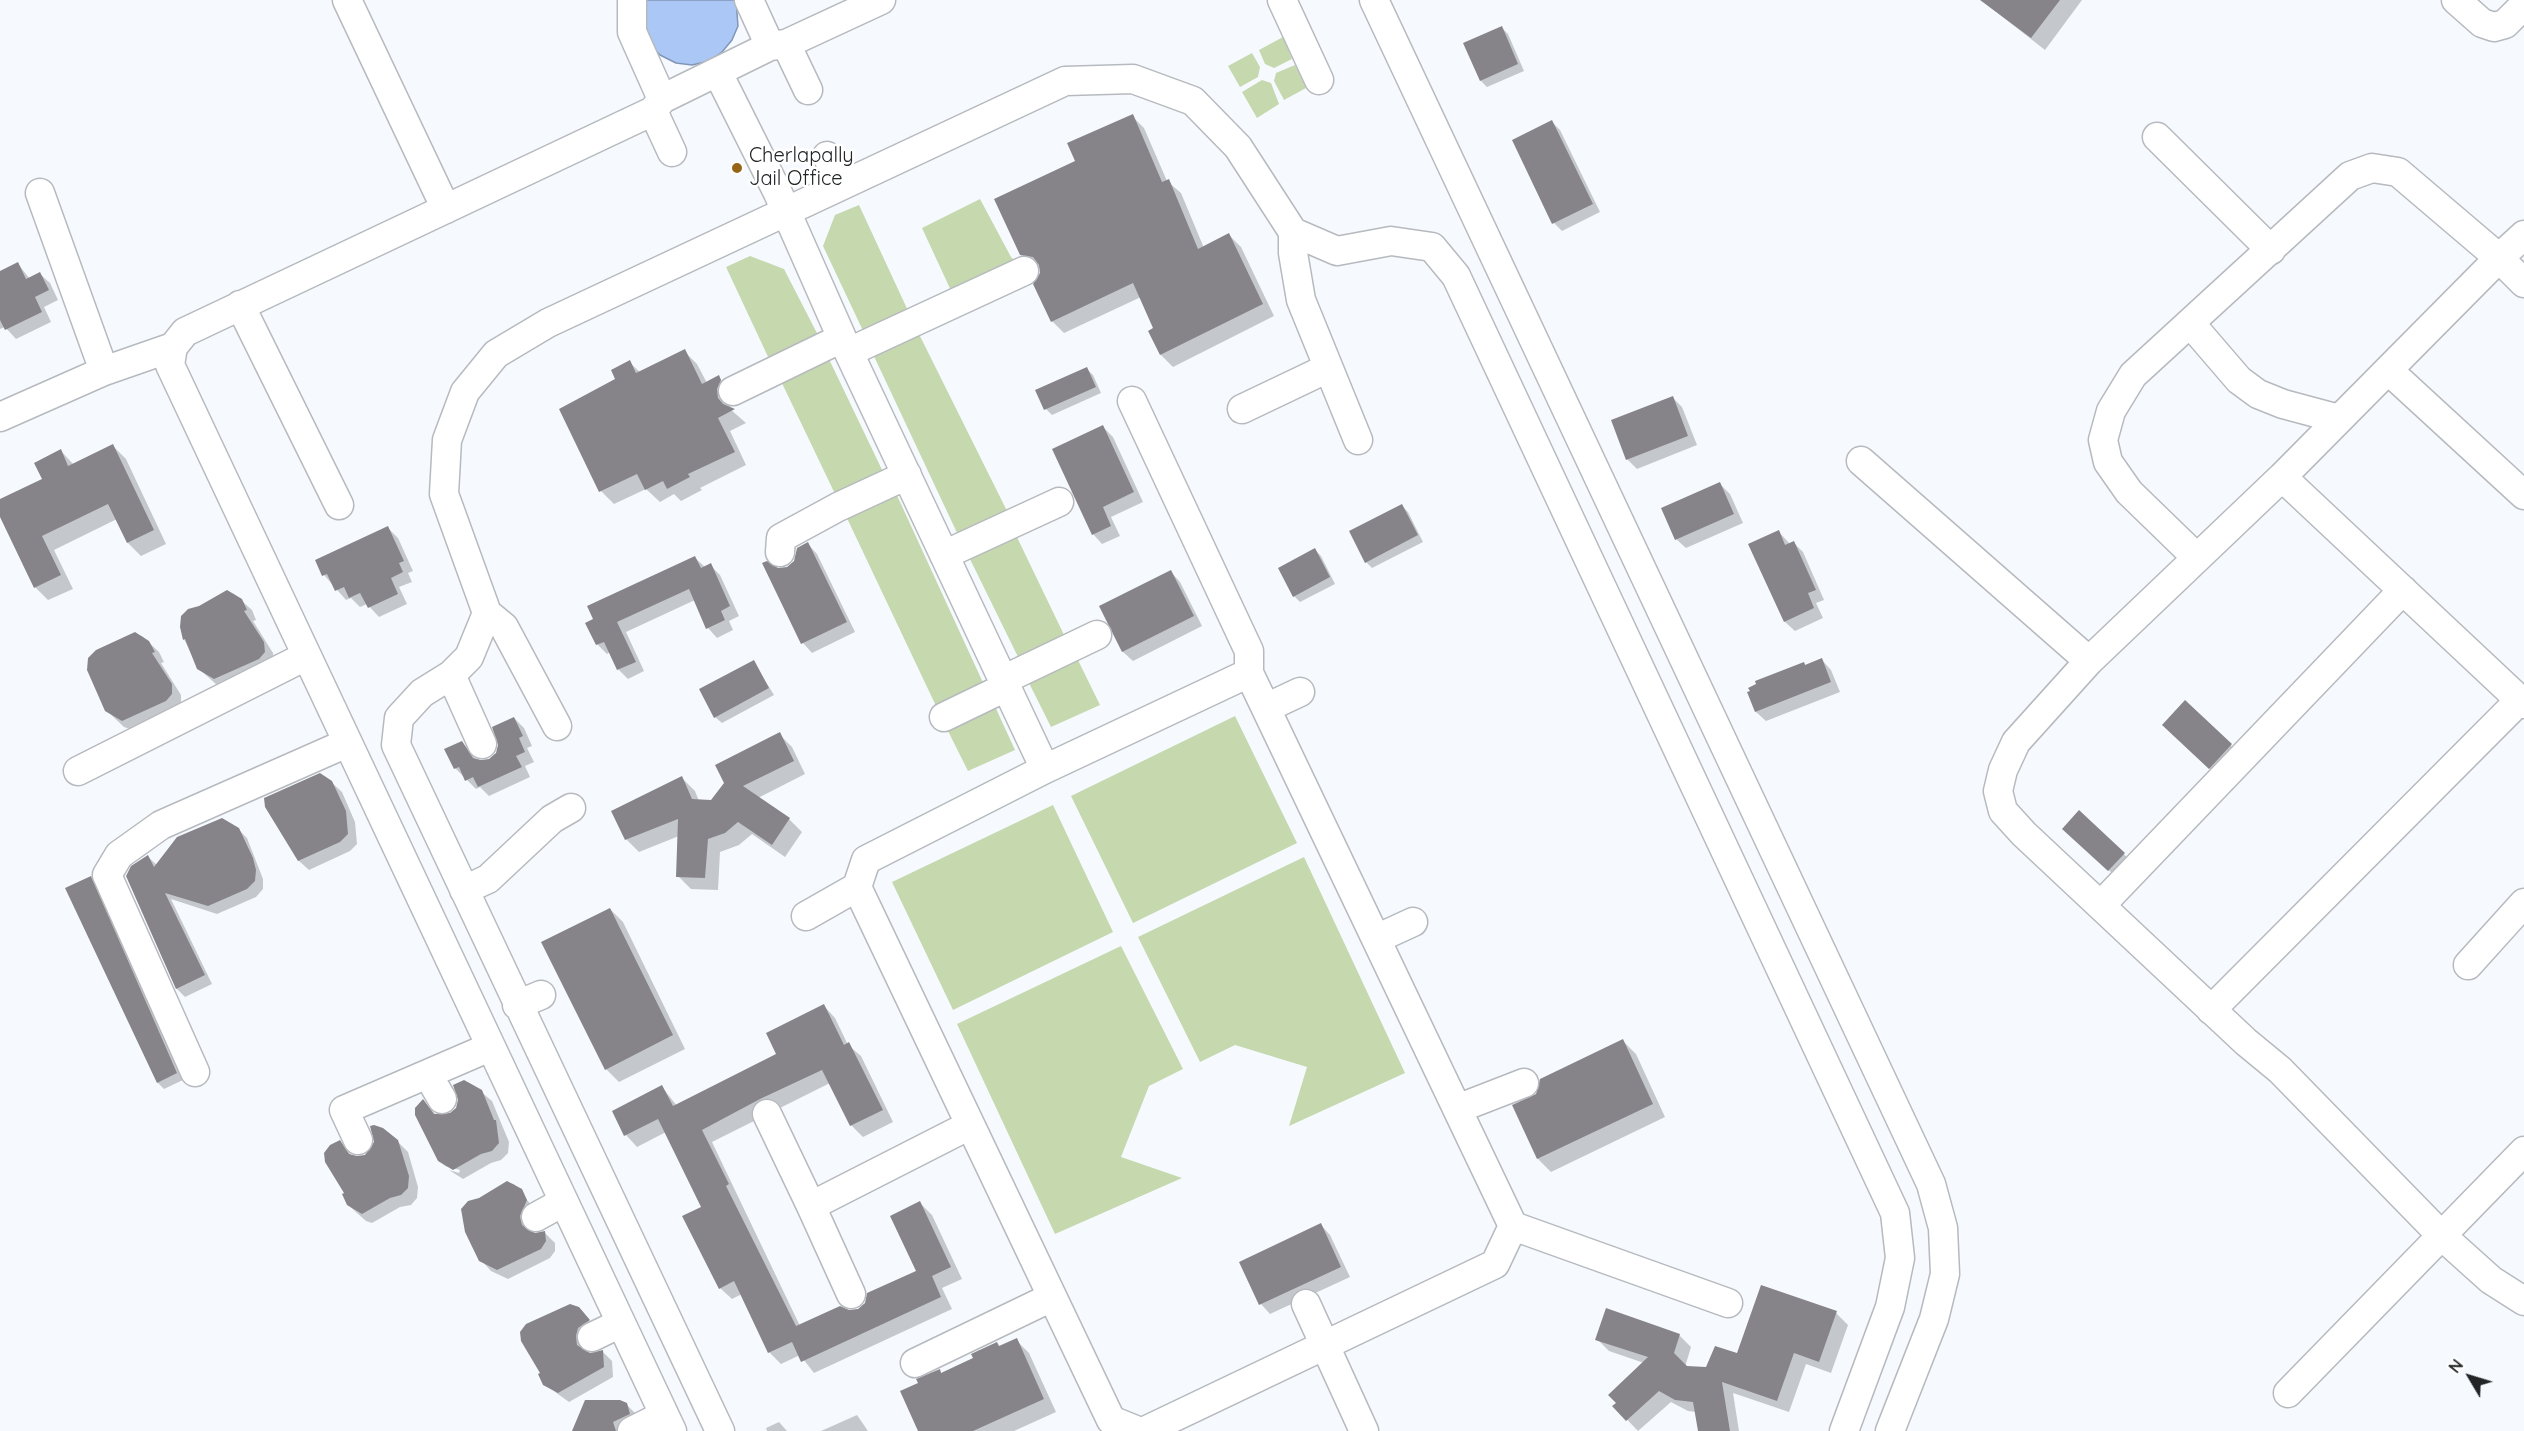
<!DOCTYPE html>
<style>
body{margin:0}
#map{position:relative;width:2524px;height:1431px;overflow:hidden;background:#f6faff;font-family:Quicksand,sans-serif}
canvas{display:block}
.north{position:absolute;left:2440px;top:1347px;width:60px;height:60px;-webkit-text-stroke:4px #fff;paint-order:stroke;rotate:308deg;font-size:16px;font-weight:700;line-height:24px;text-align:center;color:#222425}
.north::after{content:'';display:block;margin:auto;width:21px;height:27px;background:#222425;clip-path:polygon(50% 0,100% 100%,50% 72%,0 100%)}
</style>
<div id="map">
<canvas width="2524" height="1431"></canvas>
<div class="north">N</div>
</div>
<script>
const ctx = document.querySelector('canvas').getContext('2d');
ctx.lineJoin = 'round';
function fill(path, color) {
  ctx.fillStyle = color;
  ctx.fill(path, 'evenodd');
}
function poly(rows) {
  const path = new Path2D();
  for (const r of rows) {
    path.moveTo(r[0], r[1]);
    for (let i = 2; i < r.length; i += 2) path.lineTo(r[i], r[i + 1]);
  }
  return path;
}
function trace(path, color, width, dash) {
  ctx.strokeStyle = color;
  ctx.lineWidth = width;
  ctx.lineCap = dash ? 'butt' : 'round';
  ctx.setLineDash(dash || []);
  ctx.stroke(path);
}
function write(font, color, halo, rows, align = 'center') {
  ctx.font = font + ' Quicksand,sans-serif';
  ctx.lineWidth = 5;
  ctx.setLineDash([]);
  ctx.textBaseline = 'middle';
  ctx.strokeStyle = halo;
  ctx.fillStyle = color;
  for (const [text, x, y, turn = 0] of rows) {
    ctx.save();
    ctx.translate(x, y);
    ctx.rotate((+turn || 0) * Math.PI / 180);
    ctx.textAlign = isNaN(turn) ? turn : align;
    if (halo) ctx.strokeText(text, 0, 0);
    ctx.fillText(text, 0, 0);
    ctx.restore();
  }
}
const green = poly([
 [1283,37,1292,59,1274,68,1265,64,1259,50],
 [1252,53,1260,67,1258,77,1240,87,1228,66],
 [1295,65,1306,88,1284,100,1274,81,1276,73],
 [1262,80,1271,83,1279,104,1257,118,1242,92],
 [980,199,1011,257,1016,262,953,295,922,228],
 [859,205,910,315,865,335,823,246,835,215],
 [750,256,784,269,820,339,770,361,726,267],
 [917,330,1008,513,959,537,872,352],
 [827,355,885,476,836,496,780,379],
 [895,491,985,687,937,708,845,514],
 [1014,531,1066,639,1020,661,968,555],
 [1075,654,1100,705,1051,727,1027,679],
 [993,702,1015,750,968,771,946,727],
 [1235,716,1297,843,1133,923,1071,796],
 [1053,805,1113,932,953,1010,892,882],
 [1304,857,1405,1073,1289,1126,1307,1067,1235,1045,1200,1062,1138,937],
 [1121,946,1183,1069,1149,1086,1121,1157,1182,1178,1055,1234,957,1024]
]);
const water = poly([
 [644,0,736,0,738,26,732,40,722,52,709,61,692,65,676,63,660,55,648,43,642,27,644,0]
]);
const shadow = poly([
 [1981,0,2082,0,2045,50],
 [1502,28,1508,34,1524,71,1487,87,1481,81],
 [1132,116,1144,128,1167,181,1181,193,1204,248,1229,235,1241,247,1274,316,1173,367,1161,355,1150,331,1154,329,1141,297,1064,333,1052,321,1041,268,1034,267,1022,255,1077,162],
 [1552,122,1560,130,1600,212,1562,231,1554,223],
 [18,264,30,279,40,274,50,283,58,300,44,307,51,322,16,339,5,327,0,329,0,273],
 [684,351,697,364,707,383,718,377,731,390,730,409,746,423,730,431,746,465,700,488,702,490,681,501,674,494,660,502,646,489,614,504,601,491,561,409,617,379,629,362,640,372],
 [1086,368,1093,375,1101,393,1052,415,1046,409],
 [1673,398,1682,407,1697,445,1637,469,1627,459],
 [1103,427,1113,437,1143,502,1111,517,1120,536,1102,544,1093,534],
 [113,446,126,459,166,544,141,556,128,543,117,519,54,550,73,589,48,600,35,587,0,514,0,500,44,480,61,451,74,465],
 [1720,484,1730,494,1743,523,1686,548,1676,539],
 [1402,506,1408,512,1423,542,1372,568,1366,562],
 [388,528,398,538,413,571,408,573,412,582,399,587,407,604,379,617,367,604,360,607,351,598,346,600,324,575],
 [1778,531,1790,544,1793,542,1803,552,1824,600,1816,603,1823,618,1795,631,1785,622],
 [808,544,817,554,855,632,812,653,803,643,778,570,787,568,795,562],
 [1315,550,1321,556,1335,584,1300,602,1294,596],
 [695,558,705,567,710,565,720,575,739,616,729,621,733,630,717,638,708,628,695,600,626,632,644,671,628,679,618,669,610,652,607,654,597,644,587,624],
 [1171,572,1180,582,1202,626,1133,661,1123,652,1101,607],
 [227,592,234,594,252,610,256,620,253,621,273,653,274,662,217,685,198,668,184,639,199,607],
 [135,634,142,636,159,652,164,662,161,663,181,695,181,704,133,730,124,727,106,710],
 [1822,660,1831,670,1840,692,1766,721,1756,712,1749,693,1804,663,1806,666],
 [753,661,774,695,722,723,715,717],
 [2185,702,2241,755,2219,777,2173,734],
 [514,718,524,728,532,746,527,748,534,762,525,766,530,777,489,796,480,787,476,789,455,768,462,742,477,761,490,760,497,754],
 [779,734,792,747,805,774,758,798,789,819,802,832,785,857,752,834,739,845,720,852,718,890,691,889,678,876,679,836,639,852,626,839,682,778,695,791,699,801,712,802],
 [331,782,342,792,355,822,357,844,350,851,309,870,299,861,266,807],
 [2079,812,2130,860,2115,876,2064,829],
 [238,829,247,838,263,879,263,889,256,897,217,914,171,899,212,984,185,997,177,989,127,876,148,857,157,865],
 [90,877,97,884,183,1080,164,1089,158,1083,67,889],
 [610,909,623,922,685,1049,619,1082,606,1069],
 [824,1006,835,1018,848,1045,861,1056,893,1122,863,1137,851,1125,830,1083,712,1142,800,1326,859,1310,917,1271,920,1203,932,1215,962,1279,942,1288,952,1309,814,1373,800,1355,781,1364,769,1352,742,1294,732,1299,720,1288,703,1207,666,1132,637,1147,626,1135,614,1112,662,1087,677,1106,778,1055],
 [1623,1041,1636,1054,1665,1117,1551,1172,1538,1159,1514,1106,1538,1095],
 [464,1082,473,1085,492,1101,509,1142,508,1153,501,1160,491,1163,463,1179,449,1170,459,1173,460,1170,445,1166,439,1160,423,1101,436,1115,450,1115,457,1108],
 [340,1142,352,1156,365,1157,398,1142,408,1152,418,1187,417,1198,411,1205,400,1207,372,1223,366,1221,348,1205],
 [507,1183,514,1184,536,1211,529,1227,530,1232,535,1235,545,1233,555,1243,555,1251,550,1258,508,1279,491,1271,481,1260,479,1199],
 [1321,1225,1330,1235,1350,1277,1270,1314,1261,1304,1241,1263],
 [1836,1313,1848,1325,1831,1373,1806,1364,1789,1412,1733,1393,1739,1431,1699,1431,1696,1412,1688,1411,1671,1402,1638,1431,1614,1406,1644,1363,1609,1351,1597,1339,1679,1335,1691,1347,1685,1367,1707,1368],
 [588,1319,598,1330,585,1347,586,1352,590,1355,603,1352,612,1361,613,1377,569,1402,544,1384,542,1373,522,1341],
 [1016,1340,1029,1353,1056,1412,1014,1431,919,1431,939,1371,942,1374],
 [626,1404,637,1415,629,1431,580,1431],
 [857,1415,868,1431,821,1431],
 [779,1422,787,1431,767,1431,766,1428]
]);
const building = poly([
 [1980,0,2060,0,2031,38],
 [1502,26,1518,64,1480,81,1463,43],
 [1133,114,1162,182,1169,179,1198,249,1229,233,1263,304,1160,355,1148,331,1153,328,1133,283,1051,322,1033,284,1040,273,1039,265,1033,257,1020,255,994,199,1075,161,1067,143],
 [1552,120,1593,204,1552,224,1512,140],
 [18,262,26,279,40,272,49,290,35,297,42,312,5,330,0,320,0,271],
 [685,349,702,384,719,375,721,380,717,389,718,398,723,404,735,409,718,418,735,452,688,474,690,477,667,489,663,481,645,490,637,474,599,492,559,409,615,379,611,370,630,360,636,373],
 [1087,367,1096,387,1044,410,1035,390],
 [1673,396,1688,436,1626,460,1611,420],
 [1103,425,1134,492,1103,507,1111,526,1092,535,1052,449],
 [113,444,154,530,127,543,108,504,42,536,61,575,34,588,0,517,0,499,42,479,34,463,61,449,68,466],
 [1720,482,1734,514,1675,540,1661,508],
 [1402,504,1418,535,1365,563,1349,531],
 [388,526,404,561,399,563,403,572,391,578,398,594,368,608,360,593,349,598,344,587,335,591,327,574,322,576,315,560],
 [1779,530,1785,545,1794,541,1816,590,1808,593,1814,608,1784,622,1748,544],
 [808,542,847,622,801,644,762,563,767,561,778,568,787,567,794,561,797,548],
 [1315,548,1330,577,1293,597,1278,568],
 [695,556,701,568,711,563,730,606,721,611,725,620,706,629,689,589,617,622,636,662,617,670,604,642,596,645,585,623,593,619,587,606],
 [1171,570,1194,616,1122,652,1099,606],
 [227,590,242,599,247,610,244,611,264,642,265,652,259,659,214,679,197,669,185,639,183,640,180,627,181,616,188,609,199,606],
 [135,632,149,641,155,652,152,653,172,684,172,694,166,701,122,721,105,711,87,670,88,658,96,650],
 [1822,658,1831,682,1755,712,1747,692,1750,691,1748,688,1756,684,1755,681,1804,662,1805,665],
 [754,660,769,688,714,718,699,689],
 [2185,700,2232,744,2209,769,2162,725],
 [514,717,523,736,519,738,525,752,516,756,522,767,478,787,473,777,465,781,459,767,454,769,444,749,462,741,473,758,481,760,489,759,496,753,498,745,492,727],
 [780,732,794,761,743,786,790,818,772,845,738,822,725,833,708,839,705,878,676,877,678,819,625,840,611,811,682,776,692,799,711,800,724,783,715,765],
 [320,773,332,781,346,811,348,834,340,842,298,861,265,807,264,798],
 [2079,810,2125,853,2108,871,2062,829],
 [222,818,239,828,253,858,256,870,255,881,247,889,208,906,165,893,205,975,176,989,126,876,131,866,148,855,154,867,177,837],
 [91,876,177,1073,157,1083,65,888],
 [610,908,673,1035,605,1070,541,942],
 [824,1004,844,1045,849,1042,883,1110,850,1126,822,1070,760,1099,702,1130,729,1184,726,1186,796,1326,840,1306,849,1310,858,1309,865,1303,867,1293,916,1271,890,1216,920,1201,951,1267,932,1276,941,1297,801,1362,792,1342,768,1353,734,1281,719,1289,682,1216,701,1207,658,1119,624,1136,612,1111,662,1085,673,1106,776,1054,766,1033],
 [1623,1039,1653,1104,1537,1159,1512,1105,1536,1094,1540,1079],
 [464,1080,482,1090,494,1120,496,1120,499,1143,492,1151,481,1154,453,1170,438,1161,415,1115,415,1108,423,1099,434,1114,450,1113,456,1108,458,1100,453,1085],
 [374,1125,383,1128,398,1140,409,1176,408,1188,401,1195,390,1198,362,1214,347,1205,342,1194,344,1193,325,1162,324,1153,330,1145,340,1140,349,1154,357,1156,365,1155,374,1142,370,1126],
 [507,1181,522,1189,527,1200,520,1216,522,1225,535,1233,545,1231,546,1241,541,1249,497,1270,479,1261,465,1232,461,1209,468,1201,479,1198],
 [1321,1223,1341,1267,1259,1305,1239,1262],
 [1761,1285,1837,1311,1819,1362,1794,1353,1777,1401,1722,1382,1730,1431,1698,1431,1693,1402,1675,1400,1659,1391,1626,1421,1612,1406,1616,1403,1608,1395,1648,1357,1595,1340,1606,1308,1680,1334,1674,1353,1687,1366,1706,1367,1715,1346,1737,1353],
 [570,1304,579,1307,590,1320,578,1328,576,1336,577,1345,590,1353,603,1350,604,1367,558,1393,543,1385,538,1374,540,1373,521,1341,520,1332,526,1324],
 [1017,1338,1044,1399,973,1431,918,1431,900,1391,918,1383,916,1379,940,1369,941,1373,973,1358,971,1354,997,1342,999,1346],
 [585,1400,620,1400,627,1403,630,1414,613,1422,616,1431,572,1431]
]);
const minor = poly([
 [347,0,446,209],
 [632,0,632,32,662,99],
 [1282,0,1319,80],
 [1374,0,1931,1184,1943,1228,1945,1274,1934,1319,1890,1431],
 [2456,0,2482,23,2494,27,2505,24,2524,5],
 [786,44,808,90],
 [770,46,786,44,881,0],
 [718,73,778,193,842,338,1045,769],
 [653,111,672,152],
 [2157,137,2271,250],
 [827,156,842,185],
 [40,193,104,371],
 [1293,232,1293,253,1301,300,1358,440],
 [2524,283,2499,258,2282,477,2089,661,2016,742,2003,770,1998,791,2003,811,2024,834,2246,1042,2280,1070,2442,1236,2491,1280,2524,1301],
 [240,305,339,505],
 [2190,323,2239,380,2258,394,2283,404,2339,419],
 [849,352,1024,271],
 [2388,370,2524,495],
 [733,391,842,338],
 [1132,401,1249,651,1249,673],
 [1242,409,1328,368],
 [0,417,104,371,173,347],
 [1861,461,2089,661],
 [2282,477,2524,704],
 [780,552,781,538,838,507,907,475],
 [944,555,1059,502],
 [2196,557,2129,492,2108,462,2103,440,2111,411,2133,375,2350,176,2372,168,2398,172,2499,258,2524,235],
 [487,613,504,627,557,726],
 [451,675,482,744],
 [1003,680,1097,635],
 [1266,708,1300,692],
 [944,717,1006,687],
 [78,771,306,656],
 [464,890,488,879,552,819,571,808],
 [2101,905,2403,590],
 [806,916,857,887],
 [1376,939,1413,922],
 [2468,965,2524,903],
 [517,1005,541,995],
 [2211,1010,2520,700],
 [195,1072,107,875,119,855,161,825,347,743],
 [428,1075,442,1099],
 [1457,1109,1524,1083],
 [767,1114,811,1206,970,1125],
 [358,1140,344,1110,490,1047],
 [811,1206,851,1294],
 [536,1217,563,1202],
 [1513,1226,1728,1303],
 [1306,1304,1364,1431],
 [592,1337,621,1323],
 [915,1363,1052,1297],
 [2288,1393,2524,1151],
 [632,1431,664,1415],
 [672,1431,170,365,173,347,185,332,653,111,662,99,770,46,749,0],
 [720,1431,396,745,399,718,422,693,451,675,469,657,487,613,444,494,447,440,465,392,496,354,548,323,1065,81,1133,79,1193,101,1238,147,1293,232,1337,251,1391,241,1432,247,1456,276,1895,1213,1900,1258,1890,1307,1844,1431],
 [1138,1431,1111,1420,857,887,866,860,1045,769,1249,673,1513,1226,1495,1264,1145,1431]
]);
const markers = [
 [737,168,6,"#966616"]
];
const poiNames = [
 ["Cherlapally",749,156],
 ["Jail Office",749,179]
];
fill(green, '#c5d8ae');
fill(water, '#aac7f5');
trace(water, '#8196b7', 1.5);
fill(shadow, '#0003');
fill(building, '#868488');
trace(minor, '#b6babe', 31);
trace(minor, '#fff', 28);
for (const [x, y, r, color] of markers) {
  const dot = new Path2D();
  dot.arc(x, y, r, 0, 2 * Math.PI);
  ctx.fillStyle = color;
  ctx.fill(dot);
  trace(dot, '#fff', 2);
}
write('20px', '#222425', '#fff', poiNames, 'left');
</script>
